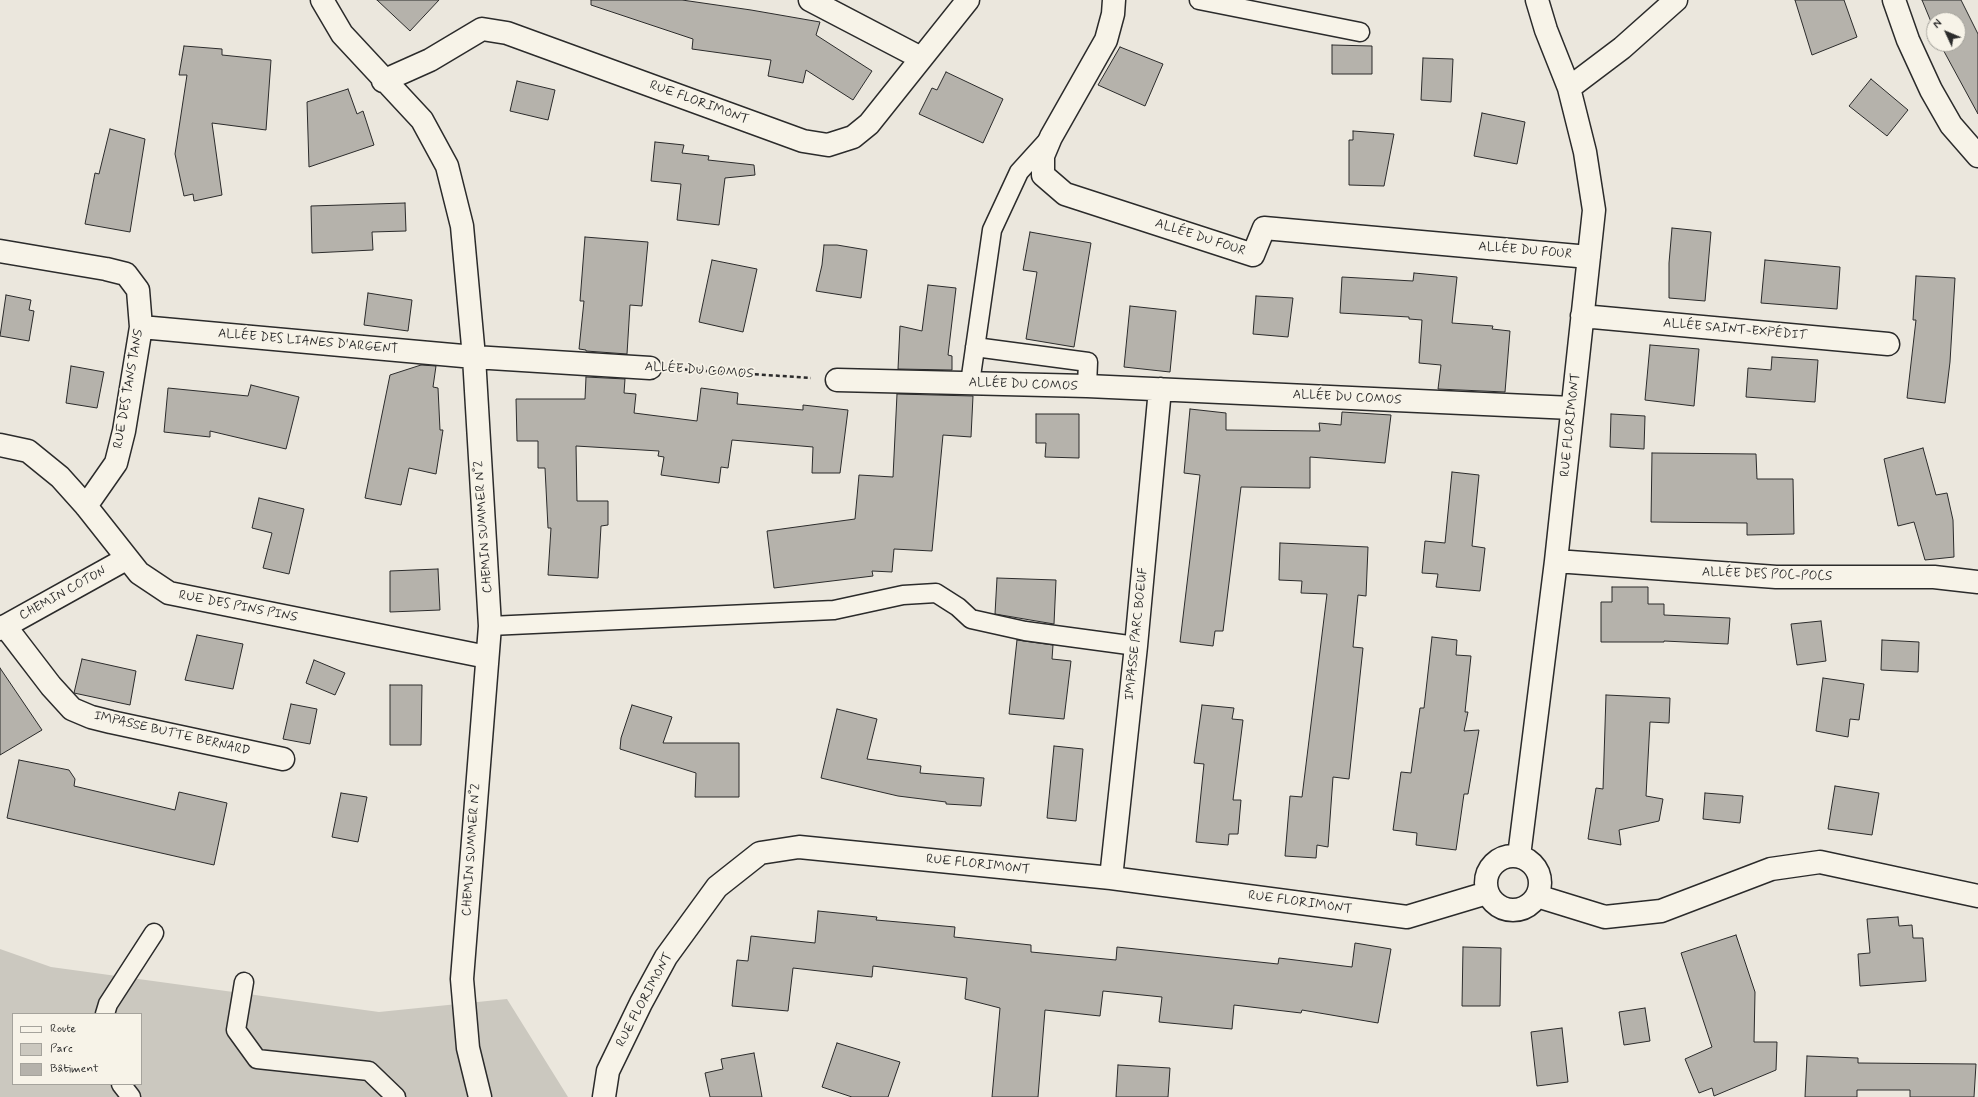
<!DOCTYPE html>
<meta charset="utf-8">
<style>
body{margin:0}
#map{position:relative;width:1978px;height:1097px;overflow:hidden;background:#ebe7dd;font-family:Mynerve,sans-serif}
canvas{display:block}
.legend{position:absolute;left:12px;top:1013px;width:130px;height:72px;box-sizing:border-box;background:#f7f3e8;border:1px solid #a5a39c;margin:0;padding:5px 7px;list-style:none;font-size:12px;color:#2b2b2b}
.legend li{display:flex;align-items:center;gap:8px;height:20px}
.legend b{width:20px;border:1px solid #a5a39c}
.north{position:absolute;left:1926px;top:12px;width:40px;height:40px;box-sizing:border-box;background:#f7f3e8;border:1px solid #a5a39c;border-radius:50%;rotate:314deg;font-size:11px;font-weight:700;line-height:16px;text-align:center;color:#2b2b2b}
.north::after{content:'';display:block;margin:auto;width:14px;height:18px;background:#2b2b2b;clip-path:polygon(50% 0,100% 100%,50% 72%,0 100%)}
</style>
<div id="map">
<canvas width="1978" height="1097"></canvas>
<ul class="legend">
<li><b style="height:5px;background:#f7f3e8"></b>Route</li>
<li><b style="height:11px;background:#cbc8bf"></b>Parc</li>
<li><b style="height:11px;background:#b5b2ab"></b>Bâtiment</li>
</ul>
<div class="north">N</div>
</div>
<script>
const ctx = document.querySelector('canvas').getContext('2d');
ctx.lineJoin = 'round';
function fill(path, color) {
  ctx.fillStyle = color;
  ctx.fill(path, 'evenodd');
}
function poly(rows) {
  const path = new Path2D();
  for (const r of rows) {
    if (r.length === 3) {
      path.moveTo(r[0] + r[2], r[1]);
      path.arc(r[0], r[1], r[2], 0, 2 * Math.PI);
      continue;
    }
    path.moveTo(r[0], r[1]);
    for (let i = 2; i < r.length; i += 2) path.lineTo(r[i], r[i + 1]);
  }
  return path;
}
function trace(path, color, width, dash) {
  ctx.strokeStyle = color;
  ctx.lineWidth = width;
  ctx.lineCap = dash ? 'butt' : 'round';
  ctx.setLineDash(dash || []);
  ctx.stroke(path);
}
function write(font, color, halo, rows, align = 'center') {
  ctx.font = font + ' Mynerve,sans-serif';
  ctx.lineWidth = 3.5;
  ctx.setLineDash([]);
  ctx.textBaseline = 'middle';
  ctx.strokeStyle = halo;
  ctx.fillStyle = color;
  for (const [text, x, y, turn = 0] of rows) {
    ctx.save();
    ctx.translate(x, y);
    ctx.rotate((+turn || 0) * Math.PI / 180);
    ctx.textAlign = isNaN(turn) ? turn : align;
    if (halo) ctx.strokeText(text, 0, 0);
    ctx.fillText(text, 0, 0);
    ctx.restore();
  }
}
const green = poly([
 [0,949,51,967,379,1012,507,999,568,1097,0,1097],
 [13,1014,141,1014,141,1084,13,1084]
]);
const building = poly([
 [377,0,439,0,410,31,377,0],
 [591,0,682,0,751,10,820,22,816,35,872,71,853,100,806,70,803,83,768,76,771,60,692,49,693,39,591,5,591,0],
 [1795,0,1844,0,1857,37,1812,55,1795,0],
 [1922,0,1961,0,1978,34,1978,114,1940,44,1958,44,1958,20,1934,20,1934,29,1922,0],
 [1332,45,1372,46,1372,74,1332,74,1332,45],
 [184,46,222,49,222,55,271,60,266,130,212,123,222,195,194,201,193,194,184,196,175,154,187,75,179,75,184,46],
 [1120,47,1163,64,1145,106,1098,85,1120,47],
 [1423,58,1453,59,1451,102,1421,100,1423,58],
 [946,72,1003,99,983,143,919,114,932,88,937,90,946,72],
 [1871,79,1908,110,1887,136,1849,106,1871,79],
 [517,81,555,90,548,120,510,111,517,81],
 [348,89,357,114,363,111,374,145,309,167,307,102,348,89],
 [1482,113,1525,122,1517,164,1474,156,1482,113],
 [110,129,145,139,130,232,85,224,95,173,99,174,110,129],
 [1353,131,1394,134,1384,186,1349,185,1349,140,1353,140,1353,131],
 [655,142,684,145,682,153,709,156,708,160,754,165,755,175,725,178,719,225,677,220,681,184,651,181,655,142],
 [405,203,406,231,372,232,373,250,312,253,311,206,405,203],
 [1672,228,1711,232,1705,301,1669,298,1669,263,1672,228],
 [1030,232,1091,243,1074,347,1026,339,1037,272,1023,270,1030,232],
 [585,237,648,242,642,306,630,305,627,354,586,351,586,350,579,349,584,301,580,301,585,237],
 [824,245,837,245,867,250,861,298,816,291,822,265,824,245],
 [712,260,757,269,743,332,699,322,712,260],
 [1765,260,1840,267,1837,309,1761,303,1765,260],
 [1414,273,1457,277,1452,323,1493,326,1492,329,1510,331,1505,392,1438,389,1441,365,1419,363,1422,320,1409,319,1409,317,1340,313,1342,277,1413,281,1414,273],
 [1916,276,1955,278,1950,362,1945,403,1907,398,1916,320,1913,320,1916,276],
 [928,285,956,288,948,355,952,356,952,370,898,369,900,326,922,331,928,285],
 [368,293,412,300,408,331,364,325,368,293],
 [6,295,31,300,29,310,34,311,29,341,0,336,6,295],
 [1256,296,1293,298,1288,337,1253,334,1256,296],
 [1130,306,1176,311,1170,372,1124,367,1130,306],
 [1650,345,1699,349,1694,406,1645,400,1650,345],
 [1772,357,1818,360,1815,402,1746,397,1748,368,1771,370,1772,357],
 [421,365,436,366,433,387,438,388,440,430,443,430,436,474,409,468,401,505,365,498,390,375,421,365],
 [71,366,104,372,97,408,66,403,71,366],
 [586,377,625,379,624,393,636,394,634,413,697,421,701,388,738,393,737,404,803,410,803,405,848,410,840,473,812,473,813,447,732,440,728,468,721,467,719,483,661,475,664,457,658,456,659,451,576,446,577,501,608,501,608,525,601,526,598,578,548,575,551,528,548,528,545,468,538,468,538,441,517,441,516,399,585,399,586,377],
 [251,385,299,397,286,449,210,431,210,437,164,432,168,388,248,396,251,385],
 [897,394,973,396,971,437,943,435,932,551,894,549,892,572,872,571,873,576,774,588,767,531,855,519,859,475,893,477,897,394],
 [1190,409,1226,413,1226,430,1320,431,1319,423,1341,425,1342,412,1391,415,1385,463,1310,457,1310,488,1241,487,1223,631,1215,631,1213,646,1180,642,1200,475,1184,473,1190,409],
 [1036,414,1079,414,1079,458,1045,457,1046,443,1036,443,1036,414],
 [1611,414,1645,416,1644,449,1610,447,1611,414],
 [1923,448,1936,495,1947,493,1953,520,1954,557,1925,560,1914,522,1898,526,1884,459,1923,448],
 [1652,453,1756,454,1757,479,1793,479,1794,534,1747,535,1747,523,1651,522,1652,453],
 [1452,472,1479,475,1472,546,1485,548,1480,591,1436,587,1438,574,1422,573,1425,541,1445,543,1452,472],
 [259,498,304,509,289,574,263,568,272,533,252,528,259,498],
 [1280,543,1368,547,1366,596,1358,595,1353,647,1363,648,1349,779,1333,777,1328,847,1317,845,1316,858,1285,856,1290,796,1302,797,1327,594,1301,593,1302,581,1279,580,1280,543],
 [438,569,440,610,390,612,390,571,438,569],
 [997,578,1056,580,1054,624,995,614,997,578],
 [1612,587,1648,587,1648,604,1664,604,1664,615,1730,618,1728,644,1664,641,1664,642,1601,642,1601,602,1612,602,1612,587],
 [1821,621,1826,661,1797,665,1791,624,1821,621],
 [197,635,243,644,233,689,185,680,197,635],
 [1432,637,1457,640,1456,655,1471,656,1465,712,1468,712,1464,731,1479,730,1468,794,1464,794,1456,850,1416,845,1417,833,1393,830,1401,772,1411,773,1420,708,1424,708,1432,637],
 [1017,640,1053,645,1052,659,1071,661,1064,719,1009,714,1017,640],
 [1882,640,1919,642,1918,672,1881,670,1882,640],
 [82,659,136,671,130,705,74,693,82,659],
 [314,660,345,673,335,695,306,683,314,660],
 [0,668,42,730,0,755,0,668],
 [1823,678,1864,684,1859,720,1850,719,1848,737,1816,731,1823,678],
 [390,685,422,685,421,745,390,745,390,685],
 [1606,695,1670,698,1669,723,1650,722,1646,796,1663,799,1659,821,1619,830,1621,845,1588,839,1596,788,1603,789,1606,695],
 [291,704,317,709,310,744,283,739,291,704],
 [632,705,672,717,663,743,739,743,739,797,695,797,696,773,620,749,621,738,632,705],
 [1202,705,1234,708,1232,719,1243,720,1233,800,1241,800,1238,834,1229,834,1228,845,1196,842,1204,764,1194,763,1202,705],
 [837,709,877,719,867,759,921,766,920,773,984,778,981,806,946,804,946,802,898,796,821,778,837,709],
 [1054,746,1083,749,1076,821,1047,818,1054,746],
 [19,760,69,770,75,779,74,786,175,810,179,792,227,803,214,865,7,818,19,760],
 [1835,786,1879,793,1872,835,1828,829,1835,786],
 [341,793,367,797,358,842,332,837,341,793],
 [1705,793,1743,796,1740,823,1703,819,1705,793],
 [818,911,877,917,876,920,955,927,954,937,1031,945,1031,952,1116,960,1117,947,1278,964,1279,958,1352,967,1355,943,1391,949,1378,1023,1302,1010,1301,1013,1234,1005,1232,1029,1159,1022,1162,997,1103,991,1100,1016,1045,1010,1038,1097,992,1097,1000,1008,965,999,967,978,873,966,872,977,793,968,788,1011,732,1006,737,960,748,961,751,936,815,943,818,911],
 [1898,917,1899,926,1912,925,1913,938,1923,938,1926,981,1860,986,1858,954,1870,953,1867,919,1898,917],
 [1736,935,1755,992,1754,1042,1777,1042,1776,1070,1714,1096,1712,1088,1699,1093,1685,1059,1712,1047,1681,953,1736,935],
 [1463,947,1501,948,1500,1006,1462,1006,1463,947],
 [1645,1008,1650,1041,1624,1045,1619,1012,1645,1008],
 [1562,1028,1568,1082,1537,1086,1531,1032,1562,1028],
 [837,1043,900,1062,888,1097,852,1097,822,1087,837,1043],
 [754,1053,762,1097,710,1097,705,1073,723,1069,721,1059,754,1053],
 [1807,1056,1858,1058,1858,1063,1976,1064,1974,1097,1910,1097,1910,1090,1857,1090,1857,1097,1805,1097,1807,1056],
 [1118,1065,1170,1068,1168,1097,1116,1097,1118,1065]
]);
const path = poly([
 [678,369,811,378]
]);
const lane = poly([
 [1199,0,1360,32],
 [975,347,1088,362,1087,386],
 [970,383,992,230,1019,172,1048,140],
 [490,626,834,610,903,595,936,593,958,607,971,619,1025,631,1136,646],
 [244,982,236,1030,257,1059,369,1071,396,1097],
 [105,1014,108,1004,154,933],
 [121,1084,131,1097]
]);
const street = poly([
 [322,0,342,34,422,120,447,166,462,226,474,357,490,626,462,979,468,1048,480,1097],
 [810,0,921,58],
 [1114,0,1113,14,1106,40,1051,137,1043,156,1043,175,1065,194,1253,255,1264,228,1589,257],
 [1894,0,1908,40,1931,90,1951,125,1978,156],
 [383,81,430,60,482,29,507,33,803,141,828,145,853,137,869,124,968,0],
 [1569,88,1622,48,1676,0],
 [0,251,106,269,126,274,138,290,141,327,124,431,116,463,86,506],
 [1582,316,1888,344],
 [141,327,474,357,650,368],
 [837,380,1087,386,1572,408],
 [0,445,28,451,60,477,86,506,139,573,169,593,487,657],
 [1556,561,1776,577,1934,577,1978,582],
 [5,626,51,686,72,709,91,717,111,722,283,759],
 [0,629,126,559],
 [1519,856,1556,561,1594,210,1585,152,1569,88,1546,30,1537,0],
 [1513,883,27],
 [1111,878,1136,646,1160,389],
 [1537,896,1605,917,1661,911,1771,869,1820,862,1978,896],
 [604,1097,608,1071,641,1003,666,957,717,887,760,853,799,847,1111,878,1407,917,1487,893]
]);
const streetNames = [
 ["RUE FLORIMONT",699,103,20],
 ["ALLÉE DU FOUR",1200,238,18],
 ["ALLÉE DU FOUR",1525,251,5],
 ["ALLÉE SAINT-EXPÉDIT",1735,330,5],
 ["ALLÉE DES LIANES D'ARGENT",308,342,5],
 ["ALLÉE DU COMOS",699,371,4],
 ["ALLÉE DU COMOS",1023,385,2],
 ["RUE DES TANS TANS",129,389,-80],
 ["ALLÉE DU COMOS",1347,398,3],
 ["RUE FLORIMONT",1571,425,-84],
 ["CHEMIN SUMMER N°2",484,527,-94],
 ["ALLÉE DES POC-POCS",1767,575,2],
 ["CHEMIN COTON",63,594,-29],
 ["RUE DES PINS PINS",238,607,11],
 ["IMPASSE PARC BOEUF",1137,634,-84],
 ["IMPASSE BUTTE BERNARD",172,734,13],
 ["CHEMIN SUMMER N°2",472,850,-86],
 ["RUE FLORIMONT",978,865,6],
 ["RUE FLORIMONT",1300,903,8],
 ["RUE FLORIMONT",645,1000,-62]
];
fill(green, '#cbc8bf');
fill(building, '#b5b2ab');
trace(building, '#2b2b2b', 1);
trace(lane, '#2b2b2b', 21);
trace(street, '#2b2b2b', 25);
trace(path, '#2b2b2b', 2.5, [4, 3]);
trace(lane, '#f7f3e8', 18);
trace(street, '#f7f3e8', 22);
write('13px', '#2b2b2b', '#f7f3e8', streetNames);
</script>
